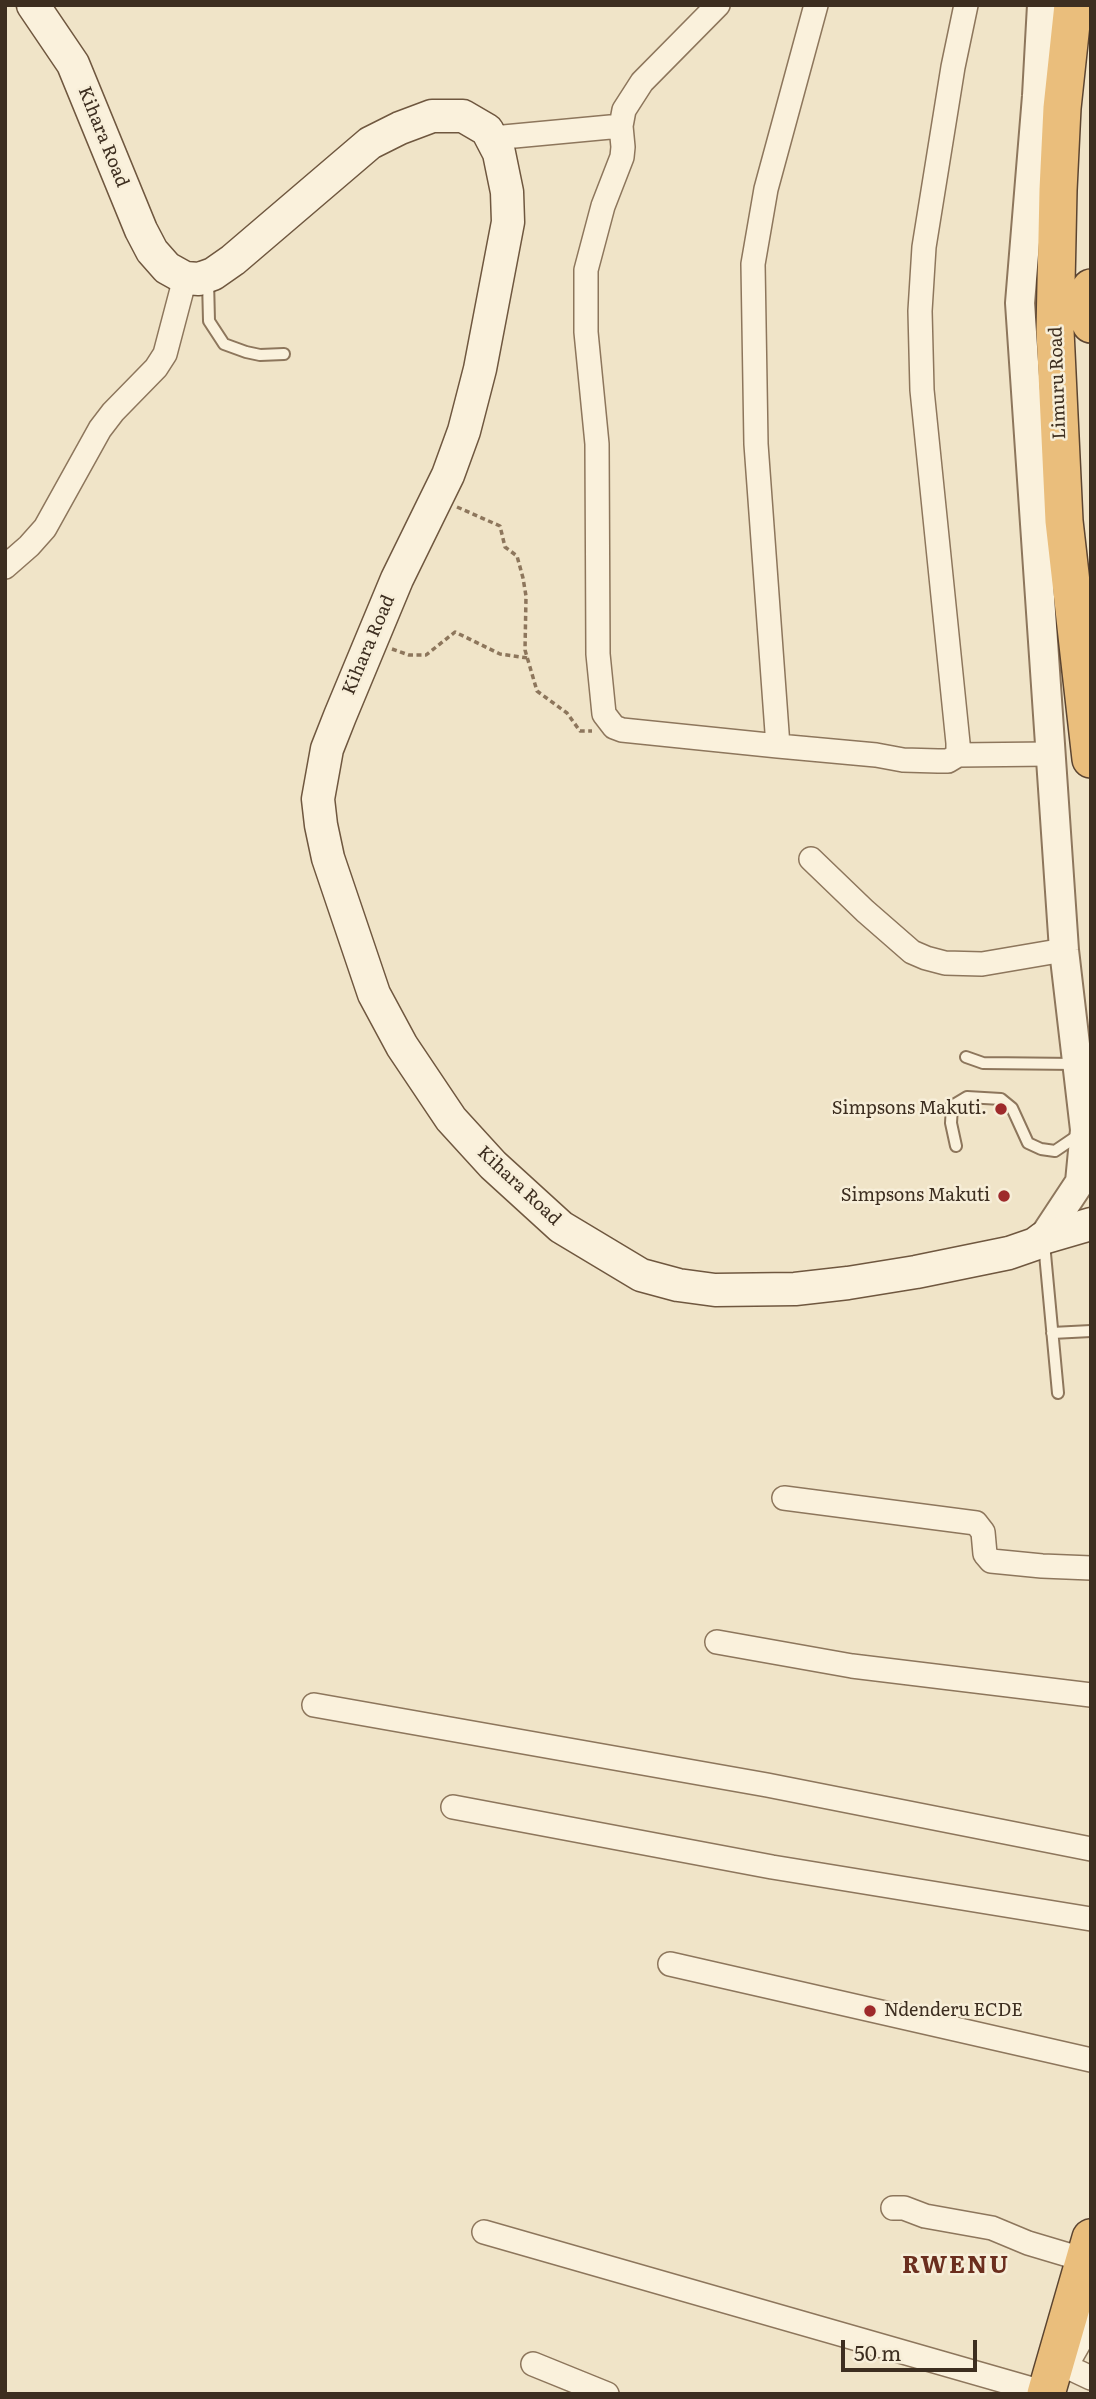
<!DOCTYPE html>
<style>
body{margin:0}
#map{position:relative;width:1096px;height:2399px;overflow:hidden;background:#f0e4c8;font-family:Literata,serif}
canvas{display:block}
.frame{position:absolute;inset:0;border:7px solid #3d2e20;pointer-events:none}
.scale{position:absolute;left:841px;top:2340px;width:136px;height:32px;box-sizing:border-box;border:4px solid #3d2e20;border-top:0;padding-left:9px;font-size:21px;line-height:24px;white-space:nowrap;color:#3d2e20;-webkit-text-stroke:5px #f7eed8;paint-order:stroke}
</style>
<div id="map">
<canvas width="1096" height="2399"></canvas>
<div class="frame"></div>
<div class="scale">50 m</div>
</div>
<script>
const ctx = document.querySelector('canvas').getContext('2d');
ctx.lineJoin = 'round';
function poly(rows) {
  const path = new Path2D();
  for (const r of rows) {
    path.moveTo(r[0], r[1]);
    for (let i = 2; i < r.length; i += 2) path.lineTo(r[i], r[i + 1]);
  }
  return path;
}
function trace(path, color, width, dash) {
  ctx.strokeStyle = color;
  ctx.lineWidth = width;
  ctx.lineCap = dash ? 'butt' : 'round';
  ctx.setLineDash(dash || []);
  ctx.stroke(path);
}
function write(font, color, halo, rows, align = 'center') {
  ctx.font = font + ' Literata,serif';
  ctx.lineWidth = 5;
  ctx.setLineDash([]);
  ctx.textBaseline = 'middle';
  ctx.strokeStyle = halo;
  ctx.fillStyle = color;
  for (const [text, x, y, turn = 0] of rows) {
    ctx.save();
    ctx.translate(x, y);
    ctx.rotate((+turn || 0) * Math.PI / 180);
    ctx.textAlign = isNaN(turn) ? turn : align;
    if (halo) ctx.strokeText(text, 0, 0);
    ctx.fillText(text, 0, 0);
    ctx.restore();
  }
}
const path = poly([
 [457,507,500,526,505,547,517,556,523,578,526,596,525,650,537,691,567,713,580,731,592,731],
 [392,649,409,655,426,655,455,632,500,654,528,658]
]);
const service = poly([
 [208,280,209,321,224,344,246,352,260,355,284,354],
 [966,1057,983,1063,1076,1064],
 [956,1146,951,1123,952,1106,967,1097,1001,1099,1012,1108,1028,1143,1041,1149,1055,1151,1080,1134],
 [1044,1243,1058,1393],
 [1052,1333,1091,1331]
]);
const minor = poly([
 [718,5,642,82,624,110,621,126,623,147,622,157,603,206,586,270,586,332,597,444,598,654,604,714,614,727,622,730,778,746],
 [816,5,766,189,753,264,756,444,778,746,876,755,903,760,938,761,948,761,958,755,958,743,922,390,920,311,924,247,953,67,966,5],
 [493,138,621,126],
 [5,567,29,546,45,528,100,429,113,412,156,368,165,354,185,278],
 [958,755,1050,754],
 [811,859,865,911,912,952,926,958,945,963,982,964,1064,950],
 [784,1498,976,1523,983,1532,985,1554,991,1561,1042,1566,1091,1568],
 [717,1642,852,1666,1091,1695],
 [314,1705,767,1785,1091,1849],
 [453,1807,772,1867,1091,1919],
 [670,1964,1091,2060],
 [893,2208,904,2208,925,2216,992,2228,1028,2243,1085,2260],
 [484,2232,1046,2393],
 [1057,2362,1091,2378],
 [533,2364,607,2394],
 [1066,2366,1091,2322]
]);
const tertiary = poly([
 [1042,5,1037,96,1020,303,1064,950,1085,1130,1080,1182,1043,1238]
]);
const secondary = poly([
 [33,5,73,64,141,230,152,251,167,268,185,278,199,279,213,274,233,260,370,143,400,128,432,116,463,116,487,130,499,153,507,192,508,222,480,369,464,431,448,475,397,579,340,716,327,749,318,799,321,825,328,858,374,994,402,1046,451,1119,493,1165,561,1227,641,1275,678,1285,715,1290,795,1289,848,1283,916,1272,1009,1253,1035,1244,1043,1238,1091,1224]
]);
const trunk = poly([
 [1073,5,1062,108,1058,190,1055,331,1064,521,1091,759],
 [1091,288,1091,324],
 [1046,2394,1091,2238]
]);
const markers = [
 [1001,1109,7,"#9e2a2b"],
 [1004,1196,7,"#9e2a2b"],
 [870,2011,7,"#9e2a2b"]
];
const streetNames = [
 ["Kihara Road",103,137,68],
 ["Limuru Road",1058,383,-92],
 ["Kihara Road",369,645,-67],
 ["Kihara Road",519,1186,43]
];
const poiNames = [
 ["Simpsons Makuti.",987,1109],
 ["Simpsons Makuti",990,1196],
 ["Ndenderu ECDE",884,2011,"left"]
];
const districtNames = [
 ["RWENU",956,2266]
];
trace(service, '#8d765c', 14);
trace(minor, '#8d765c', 26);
trace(tertiary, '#8d765c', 32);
trace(secondary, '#6f573f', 35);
trace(trunk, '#5b4430', 40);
trace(path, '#8d765c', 3.5, [5, 3.5]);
trace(service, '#faf1dc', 10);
trace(minor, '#faf1dc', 23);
trace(tertiary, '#faf1dc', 28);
trace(secondary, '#faf1dc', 32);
trace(trunk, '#eabe7c', 37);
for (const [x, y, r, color] of markers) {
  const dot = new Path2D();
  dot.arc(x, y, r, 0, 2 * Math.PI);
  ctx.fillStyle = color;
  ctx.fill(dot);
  trace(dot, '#f7eed8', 2.5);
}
write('18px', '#3d2e20', '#f7eed8', streetNames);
write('18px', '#3d2e20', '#f7eed8', poiNames, 'right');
ctx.letterSpacing = '2px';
write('bold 24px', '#6b2e1e', '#f7eed8', districtNames);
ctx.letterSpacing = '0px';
</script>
